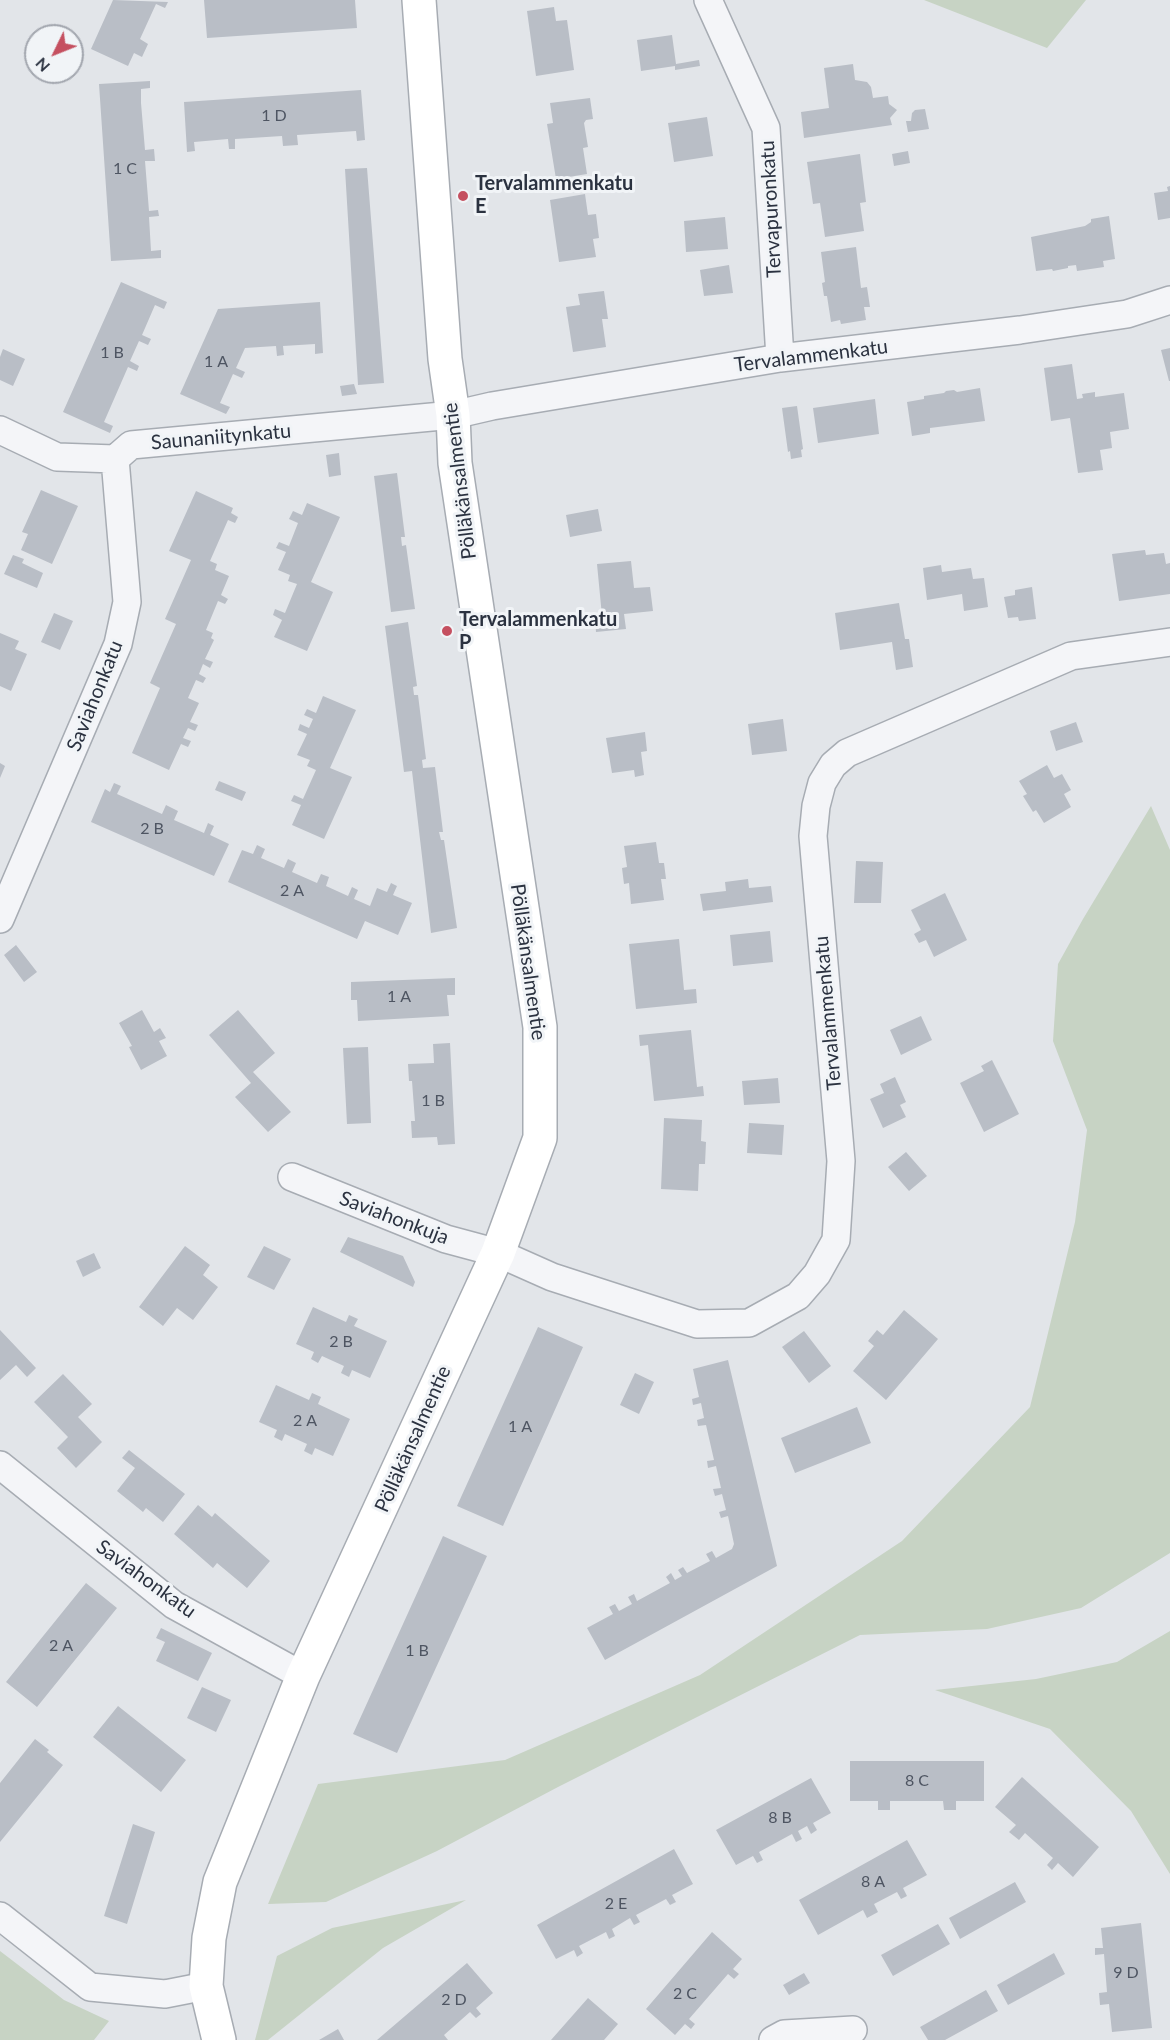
<!DOCTYPE html>
<meta charset="utf-8">
<style>
body{margin:0}
#map{position:relative;width:1170px;height:2040px;overflow:hidden;background:#e2e5e9;font-family:Lato,sans-serif}
canvas{display:block}
.north{position:absolute;left:24px;top:24px;width:60px;height:60px;box-sizing:border-box;background:#f1f4f7;border:2px solid #a2a6ae;border-radius:50%;rotate:227deg;font-size:16px;font-weight:700;line-height:24px;text-align:center;color:#2b3240}
.north::after{content:'';display:block;margin:auto;width:21px;height:27px;background:#c55060;clip-path:polygon(50% 0,100% 100%,50% 72%,0 100%)}
</style>
<div id="map">
<canvas width="1170" height="2040"></canvas>
<div class="north">N</div>
</div>
<script>
const ctx = document.querySelector('canvas').getContext('2d');
ctx.lineJoin = 'round';
function fill(path, color) {
  ctx.fillStyle = color;
  ctx.fill(path, 'evenodd');
}
function poly(rows) {
  const path = new Path2D();
  for (const r of rows) {
    path.moveTo(r[0], r[1]);
    for (let i = 2; i < r.length; i += 2) path.lineTo(r[i], r[i + 1]);
  }
  return path;
}
function trace(path, color, width, dash) {
  ctx.strokeStyle = color;
  ctx.lineWidth = width;
  ctx.lineCap = dash ? 'butt' : 'round';
  ctx.setLineDash(dash || []);
  ctx.stroke(path);
}
function write(font, color, halo, rows, align = 'center') {
  ctx.font = font + ' Lato,sans-serif';
  ctx.lineWidth = 6;
  ctx.setLineDash([]);
  ctx.textBaseline = 'middle';
  ctx.strokeStyle = halo;
  ctx.fillStyle = color;
  for (const [text, x, y, turn = 0] of rows) {
    ctx.save();
    ctx.translate(x, y);
    ctx.rotate((+turn || 0) * Math.PI / 180);
    ctx.textAlign = isNaN(turn) ? turn : align;
    if (halo) ctx.strokeText(text, 0, 0);
    ctx.fillText(text, 0, 0);
    ctx.restore();
  }
}
const green = poly([
 [924,0,1086,0,1047,48],
 [1151,806,1170,850,1170,1553,1081,1608,987,1629,860,1635,558,1787,437,1851,326,1902,268,1904,318,1784,505,1760,700,1675,902,1541,1030,1407,1075,1222,1087,1130,1053,1041,1058,964,1083,919],
 [1170,1631,1170,1874,1131,1811,1050,1729,935,1690,1036,1679,1117,1662],
 [466,1900,383,1948,268,2040,255,2040,277,1956,332,1928],
 [0,1951,64,2000,109,2021,94,2040,0,2040]
]);
const building = poly([
 [113,0,168,2,165,8,156,4,140,39,148,44,142,57,134,53,128,66,91,49],
 [204,0,355,0,357,28,207,38],
 [554,7,556,21,567,20,574,70,536,76,527,11],
 [672,35,676,64,699,60,700,66,675,70,675,66,641,71,637,40],
 [853,64,855,80,867,82,871,87,873,98,888,96,889,104,897,110,890,118,892,125,804,138,801,112,829,108,824,68],
 [150,81,150,88,141,89,141,103,145,150,154,149,155,161,145,161,149,211,158,210,159,216,149,217,151,251,161,250,161,258,111,261,99,84],
 [361,90,365,140,357,141,356,131,297,135,298,145,283,146,282,136,235,139,235,149,229,149,228,139,194,142,195,151,187,152,184,102],
 [590,98,593,119,586,120,584,123,588,147,583,148,587,174,556,179,547,124,553,123,550,103],
 [925,109,929,129,908,132,906,121,911,121,912,113,915,110],
 [707,117,713,156,674,162,668,123],
 [908,151,910,163,894,166,892,154],
 [860,154,866,202,860,203,864,231,825,237,820,203,813,204,807,162],
 [367,168,384,383,358,385,345,169],
 [1170,186,1170,218,1158,220,1154,193,1168,191,1167,187],
 [585,194,588,215,596,214,599,238,593,239,596,257,559,262,550,200],
 [1109,216,1115,259,1103,261,1104,267,1077,271,1076,265,1068,266,1068,268,1053,271,1052,269,1036,271,1031,237,1085,226,1091,222,1091,219],
 [725,217,728,249,686,252,684,221],
 [856,247,861,288,867,287,870,307,864,307,866,320,841,324,840,320,831,322,827,296,824,296,822,283,825,282,821,252],
 [729,265,733,293,704,296,700,270],
 [121,282,167,302,164,309,155,305,142,335,151,339,148,345,139,341,130,361,139,366,137,371,128,367,104,422,113,426,110,433,63,412],
 [604,291,608,319,602,319,606,347,573,352,566,307,580,305,578,294],
 [320,302,323,353,315,354,315,344,283,346,284,355,277,356,276,346,245,348,236,368,245,372,242,378,233,374,220,403,230,407,226,414,180,394,218,309],
 [1170,348,1170,381,1169,381,1161,350],
 [3,349,25,359,13,386,0,380,0,357],
 [1072,364,1077,399,1083,398,1082,394,1095,392,1095,397,1124,393,1129,429,1110,432,1112,448,1100,450,1103,470,1078,473,1070,418,1051,421,1044,368],
 [354,384,357,394,342,396,340,386],
 [980,388,985,421,930,428,930,433,912,436,907,402,924,399,924,396,944,393,946,391,954,390,957,392],
 [875,399,879,434,818,443,813,408],
 [797,406,803,449,801,450,802,457,791,459,790,451,788,452,782,408],
 [339,453,341,475,329,477,326,455],
 [397,473,405,537,401,537,402,546,406,545,415,609,391,612,374,476],
 [41,490,78,506,52,564,21,550,28,534,22,532],
 [196,491,233,508,231,513,238,517,235,523,228,520,210,561,217,564,215,570,229,576,221,595,228,599,225,604,218,601,206,630,213,633,211,638,214,640,205,659,213,662,210,668,203,664,199,674,206,678,203,683,196,680,188,698,199,703,190,722,198,725,195,731,188,728,183,738,191,741,188,747,181,744,169,770,132,753,160,688,150,683,176,624,165,619,191,560,169,551],
 [307,503,340,517,311,582,333,592,307,651,274,637,282,620,273,615,275,609,285,613,297,584,288,581,290,575,278,570,286,552,276,548,279,542,289,546,298,523,289,519,293,511,302,515],
 [598,509,602,531,570,537,566,515],
 [1145,550,1146,555,1164,553,1166,564,1170,563,1170,594,1119,601,1112,554],
 [13,555,24,559,22,563,43,573,37,588,4,574],
 [631,561,634,588,650,587,653,611,624,614,626,629,596,632,595,616,602,616,597,564],
 [941,565,942,572,971,568,973,579,984,578,988,607,964,611,962,594,927,600,923,568],
 [1032,587,1036,619,1019,621,1018,617,1008,618,1004,597,1015,595,1015,590],
 [899,603,905,639,909,639,913,667,896,670,892,642,840,650,835,613],
 [54,613,73,621,60,650,41,642],
 [408,622,417,686,413,687,414,695,418,695,426,759,422,760,423,768,435,767,443,832,439,832,441,840,444,840,457,928,431,933,412,771,404,772,385,626],
 [0,633,19,641,15,649,27,654,11,691,0,686],
 [323,696,356,710,330,768,352,777,324,839,292,825,301,805,291,801,294,795,303,799,316,770,307,766,310,760,297,755,307,734,298,730,300,724,309,728,313,719,304,715,307,709,316,713],
 [783,719,787,751,752,755,748,724],
 [1076,722,1083,742,1056,751,1050,731],
 [645,732,647,751,641,752,644,775,635,777,634,770,612,773,606,738],
 [0,763,5,766,0,778],
 [1047,765,1054,778,1062,774,1071,790,1064,794,1071,807,1044,823,1036,810,1033,812,1023,796,1027,794,1019,781],
 [219,781,246,792,242,801,215,790],
 [114,783,121,786,117,794,162,814,166,805,178,811,174,820,204,833,208,823,214,826,210,835,229,844,214,876,91,822,105,789,110,792],
 [656,842,659,863,664,863,666,879,661,879,664,900,631,904,629,883,624,884,622,868,627,867,624,846],
 [257,845,265,849,261,858,284,868,288,859,296,863,292,872,317,883,321,874,329,877,326,886,348,896,352,887,358,890,354,899,370,906,377,888,387,892,391,883,397,886,393,895,412,903,398,935,365,921,357,939,228,882,242,850,253,854],
 [856,861,883,862,881,903,854,903],
 [748,879,749,888,771,886,773,902,703,911,700,894,726,891,725,882],
 [945,893,967,940,934,957,926,940,919,943,914,934,921,930,911,910],
 [770,931,773,962,733,966,730,935],
 [679,939,684,990,696,989,697,1003,636,1009,629,944],
 [16,945,37,972,24,982,4,955],
 [455,978,455,995,447,995,449,1016,358,1021,357,1000,351,1000,351,982],
 [142,1010,154,1032,160,1028,166,1038,159,1041,167,1056,141,1070,129,1047,132,1046,119,1023],
 [238,1010,275,1053,253,1072,291,1112,268,1132,235,1097,251,1083,209,1035],
 [921,1016,932,1040,901,1055,890,1030],
 [691,1030,697,1087,703,1086,704,1096,654,1101,648,1045,640,1046,639,1035],
 [450,1043,455,1144,438,1145,437,1137,412,1138,411,1121,415,1121,412,1081,409,1081,408,1064,434,1063,433,1044],
 [368,1047,371,1123,347,1124,343,1048],
 [992,1060,1019,1114,984,1132,960,1083,984,1071,981,1066],
 [895,1077,906,1102,900,1105,906,1117,883,1128,870,1099,884,1093,880,1084],
 [778,1078,780,1103,744,1105,742,1081],
 [664,1118,702,1120,701,1141,706,1142,705,1164,699,1164,698,1191,661,1189],
 [749,1123,784,1125,782,1155,747,1153],
 [906,1152,927,1176,909,1191,888,1167],
 [348,1237,403,1256,415,1282,413,1287,340,1252],
 [185,1246,210,1265,203,1275,218,1287,193,1320,177,1308,163,1326,139,1307],
 [264,1246,291,1259,274,1290,247,1277],
 [94,1253,101,1268,83,1277,76,1261],
 [313,1307,346,1322,349,1315,358,1319,354,1326,387,1341,370,1378,352,1370,349,1377,341,1373,344,1366,322,1356,318,1363,311,1359,314,1352,296,1344],
 [904,1310,938,1339,886,1400,853,1371,874,1346,868,1341,877,1330,883,1335],
 [538,1327,583,1347,503,1526,457,1506],
 [0,1330,36,1368,27,1377,16,1365,0,1380],
 [804,1331,831,1366,809,1383,782,1347],
 [728,1360,777,1566,605,1660,587,1628,613,1614,609,1607,615,1604,619,1611,632,1604,628,1597,634,1594,637,1601,670,1583,666,1577,671,1573,675,1580,682,1576,678,1570,683,1567,687,1573,710,1561,706,1554,712,1551,716,1558,732,1549,734,1544,728,1516,721,1518,719,1512,726,1510,722,1494,715,1496,713,1489,721,1488,716,1466,708,1468,707,1461,714,1460,706,1425,698,1426,697,1420,704,1418,701,1403,693,1405,692,1399,699,1397,693,1369],
 [635,1373,654,1382,639,1414,620,1405],
 [63,1374,92,1404,78,1417,102,1442,76,1468,57,1448,68,1437,34,1402],
 [276,1385,309,1400,312,1393,321,1397,318,1404,350,1419,333,1456,315,1448,312,1455,304,1451,307,1444,285,1434,282,1441,274,1437,277,1430,259,1422],
 [857,1407,871,1443,795,1473,781,1438],
 [129,1450,185,1494,163,1522,146,1508,143,1512,117,1491,135,1468,122,1458],
 [198,1505,212,1517,215,1513,270,1561,247,1588,217,1563,213,1568,174,1534],
 [443,1536,487,1556,397,1753,353,1734],
 [86,1583,117,1608,37,1707,6,1682],
 [161,1628,212,1653,198,1681,156,1661,165,1642,156,1638],
 [202,1687,231,1700,216,1732,187,1718],
 [118,1706,186,1760,161,1792,93,1737],
 [35,1739,49,1750,47,1752,63,1765,0,1842,0,1783],
 [850,1761,984,1761,984,1801,956,1801,956,1810,944,1810,943,1801,890,1801,890,1810,878,1810,878,1801,850,1801],
 [1022,1777,1099,1847,1073,1877,1058,1863,1052,1870,1047,1865,1053,1858,1025,1833,1019,1840,1009,1832,1016,1825,995,1807],
 [811,1778,831,1813,813,1823,817,1830,811,1834,807,1826,798,1831,802,1839,796,1842,792,1834,759,1852,763,1860,757,1863,753,1856,736,1865,716,1830],
 [133,1824,155,1832,127,1924,104,1916],
 [907,1840,927,1875,903,1888,907,1896,901,1899,897,1892,874,1904,878,1912,867,1918,863,1910,818,1935,799,1900],
 [674,1849,693,1884,672,1895,676,1902,670,1905,666,1899,636,1915,640,1922,634,1925,630,1918,612,1929,615,1936,609,1939,606,1932,579,1946,583,1953,577,1957,574,1950,556,1959,537,1925],
 [1015,1882,1026,1902,960,1939,949,1918],
 [1141,1923,1152,2028,1112,2032,1109,2004,1100,2005,1099,1993,1107,1992,1104,1954,1095,1955,1095,1948,1103,1948,1101,1928],
 [938,1924,950,1944,893,1976,881,1955],
 [712,1932,742,1959,733,1969,739,1974,734,1979,728,1974,689,2019,695,2024,691,2029,685,2024,675,2035,646,2009],
 [1054,1953,1065,1974,1008,2005,997,1985],
 [467,1963,493,1993,476,2008,481,2014,476,2018,470,2012,444,2035,448,2040,377,2040],
 [804,1973,810,1983,789,1995,783,1985],
 [986,1990,998,2011,945,2040,928,2040,920,2027],
 [588,1998,618,2024,604,2040,551,2040],
 [338,2029,344,2040,319,2040]
]);
const street = poly([
 [708,0,766,128,780,358],
 [0,430,57,457,115,459,131,445,453,415,492,406,780,358,1020,330,1127,314,1170,300],
 [0,919,118,644,127,602,115,459],
 [292,1177,446,1239,498,1253,552,1277,697,1324,749,1323,798,1296,817,1274,836,1240,841,1161,813,836,816,806,822,783,833,765,847,753,1071,656,1170,642],
 [0,1465,174,1605,303,1676],
 [0,1916,90,1987,165,1994,206,1986],
 [773,2040,784,2034,853,2030]
]);
const secondary = poly([
 [219,2040,206,1986,209,1938,220,1882,303,1676,498,1253,540,1138,540,1027,455,463,453,415,445,359,419,0]
]);
const markers = [
 [463,196,6,"#c55060"],
 [447,631,6,"#c55060"]
];
const numberNames = [
 ["1 D",274,116],
 ["1 C",125,169],
 ["1 B",112,353],
 ["1 A",216,362],
 ["2 B",152,829],
 ["2 A",292,891],
 ["1 A",399,997],
 ["1 B",433,1101],
 ["2 B",341,1342],
 ["2 A",305,1421],
 ["1 A",520,1427],
 ["2 A",61,1646],
 ["1 B",417,1651],
 ["8 C",917,1781],
 ["8 B",780,1818],
 ["8 A",873,1882],
 ["2 E",616,1904],
 ["9 D",1126,1973],
 ["2 C",685,1994],
 ["2 D",454,2000]
];
const poiNames = [
 ["Tervalammenkatu",475,184],
 ["E",475,207],
 ["Tervalammenkatu",459,620],
 ["P",459,643]
];
const streetNames = [
 ["Tervapuronkatu",771,209,-93],
 ["Tervalammenkatu",811,356,-7],
 ["Saunaniitynkatu",221,437,-5],
 ["Pölläkänsalmentie",460,481,-97],
 ["Saviahonkatu",95,696,-68],
 ["Pölläkänsalmentie",528,962,82],
 ["Tervalammenkatu",828,1013,-95],
 ["Saviahonkuja",394,1218,21],
 ["Pölläkänsalmentie",413,1439,-66],
 ["Saviahonkatu",146,1579,36]
];
fill(green, '#c7d3c4');
fill(building, '#b9bec6');
trace(street, '#a7acb3', 30);
trace(secondary, '#a7acb3', 36);
trace(street, '#f4f5f8', 27);
trace(secondary, '#fff', 33);
for (const [x, y, r, color] of markers) {
  const dot = new Path2D();
  dot.arc(x, y, r, 0, 2 * Math.PI);
  ctx.fillStyle = color;
  ctx.fill(dot);
  trace(dot, '#f1f4f7', 2);
}
write('16px', '#4e5562', null, numberNames);
write('bold 20px', '#2b3240', '#f1f4f7', poiNames, 'left');
write('20px', '#2b3240', '#f1f4f7', streetNames);
</script>
